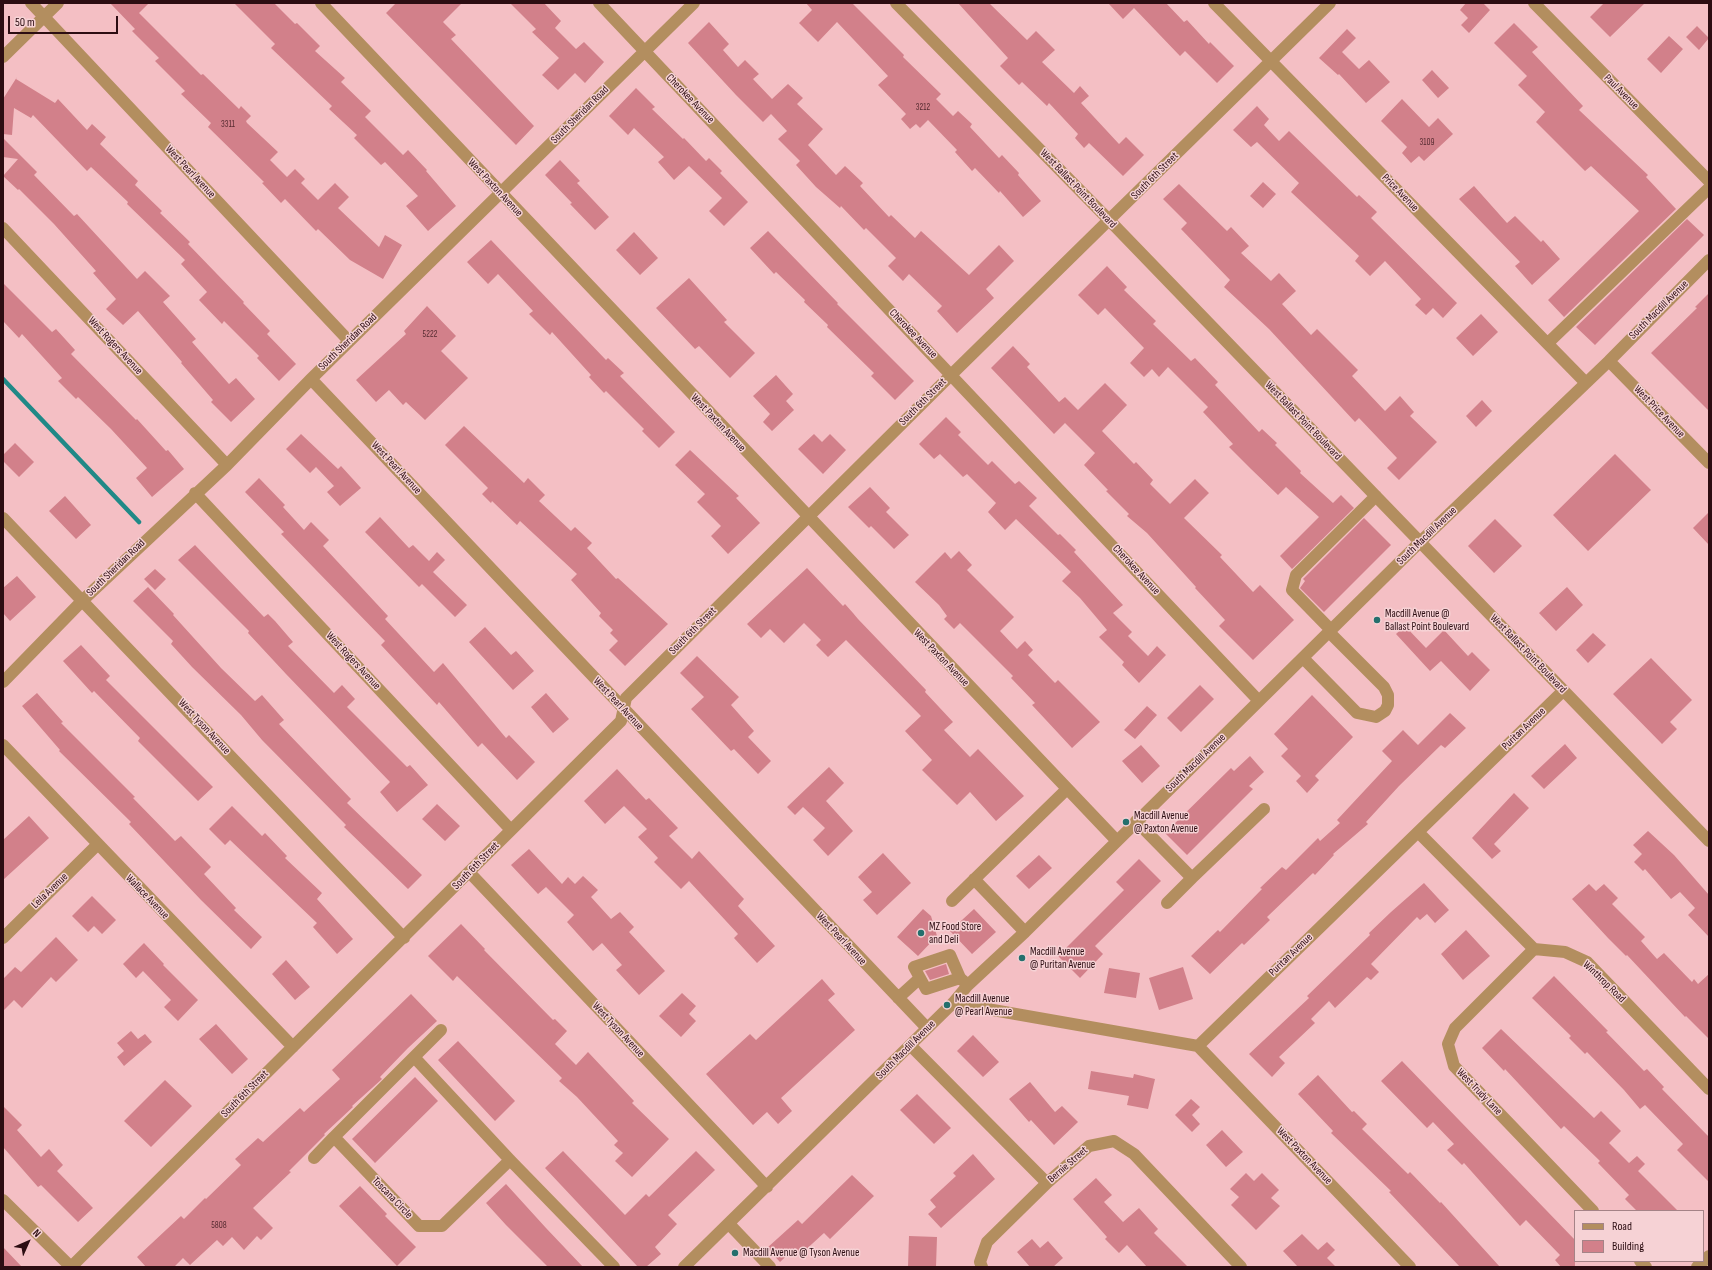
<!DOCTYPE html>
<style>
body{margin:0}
#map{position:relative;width:1712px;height:1270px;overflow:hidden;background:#f4bfc4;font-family:"Sofia Sans Condensed",sans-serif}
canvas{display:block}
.frame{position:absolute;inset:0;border:4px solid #2c0d12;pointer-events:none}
.legend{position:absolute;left:1574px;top:1210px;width:130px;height:52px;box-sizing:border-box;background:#f6d2d5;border:1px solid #a58387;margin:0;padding:5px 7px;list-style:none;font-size:12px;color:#2c0d12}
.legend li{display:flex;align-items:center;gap:8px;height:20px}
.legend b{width:20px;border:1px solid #a58387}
.north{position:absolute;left:8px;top:1222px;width:40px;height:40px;-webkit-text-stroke:3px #f6d2d5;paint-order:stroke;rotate:45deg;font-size:11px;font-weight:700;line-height:16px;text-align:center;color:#2c0d12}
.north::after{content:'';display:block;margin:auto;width:14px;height:18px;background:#2c0d12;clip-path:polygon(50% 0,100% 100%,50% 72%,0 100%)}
.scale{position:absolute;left:8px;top:16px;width:110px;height:18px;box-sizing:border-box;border:2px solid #2c0d12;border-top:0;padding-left:5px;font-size:12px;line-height:14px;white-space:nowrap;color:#2c0d12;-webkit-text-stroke:3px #f6d2d5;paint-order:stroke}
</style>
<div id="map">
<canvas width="1712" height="1270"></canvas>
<div class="frame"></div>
<ul class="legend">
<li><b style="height:5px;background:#b38e5f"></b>Road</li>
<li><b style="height:11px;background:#d2808a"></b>Building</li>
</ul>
<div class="north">N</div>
<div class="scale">50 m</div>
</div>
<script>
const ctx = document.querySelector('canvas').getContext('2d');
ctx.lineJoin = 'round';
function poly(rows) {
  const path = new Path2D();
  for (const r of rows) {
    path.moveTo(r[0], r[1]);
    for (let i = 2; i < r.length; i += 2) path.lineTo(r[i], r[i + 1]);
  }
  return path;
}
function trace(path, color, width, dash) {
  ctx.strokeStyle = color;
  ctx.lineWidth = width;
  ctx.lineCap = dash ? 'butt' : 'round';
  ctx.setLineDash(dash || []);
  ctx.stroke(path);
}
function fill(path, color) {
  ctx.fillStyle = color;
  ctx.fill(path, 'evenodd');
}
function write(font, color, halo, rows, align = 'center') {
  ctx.font = font + ' "Sofia Sans Condensed",sans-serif';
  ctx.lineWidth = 3;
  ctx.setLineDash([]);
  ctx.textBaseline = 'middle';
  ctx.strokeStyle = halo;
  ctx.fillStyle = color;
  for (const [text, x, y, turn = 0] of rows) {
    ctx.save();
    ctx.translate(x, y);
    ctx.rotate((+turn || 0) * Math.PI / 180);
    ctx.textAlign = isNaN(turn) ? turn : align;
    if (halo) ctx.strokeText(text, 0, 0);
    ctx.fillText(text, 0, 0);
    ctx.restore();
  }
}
const stream = poly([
 [3,379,139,522]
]);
const building = poly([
 [110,3,149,3,139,13,201,75,203,74,239,109,241,106,251,116,246,121,247,123,278,152,270,160,287,177,295,169,305,179,301,183,318,200,335,183,349,197,338,208,379,247,385,235,402,245,383,279,350,260,318,229,316,231,285,199,281,203,262,183,264,182,208,127,211,123,181,94,185,91,155,61,159,58,132,31,135,29],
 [234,3,274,3,295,24,297,23,320,46,315,51,345,78,341,82,371,111,365,117,403,155,408,150,427,170,426,171,456,206,428,231,406,206,418,196,385,162,381,165,354,138,357,135,329,109,332,106,271,48,275,44],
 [396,3,462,3,443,22,456,35,451,39,534,126,516,145,386,13],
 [510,3,544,3,561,21,555,28,576,49,584,42,604,62,585,83,575,73,558,90,542,75,559,58,532,32,536,29],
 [806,3,852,3,904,55,903,57,941,94,936,99,953,116,958,111,972,124,970,127,999,158,1002,155,1019,173,1018,175,1041,201,1023,217,1000,191,999,193,975,168,972,171,955,152,957,150,928,120,920,128,916,124,910,129,901,119,906,114,878,85,888,76,837,22,818,42,799,23,812,10],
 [958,3,989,3,1027,40,1036,31,1055,50,1042,62,1074,93,1080,86,1089,96,1081,103,1119,144,1126,137,1144,155,1123,176,1089,143,1084,148,1075,138,1078,134,1049,103,1047,106,1022,82,1019,85,1000,66,1008,58],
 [1108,3,1166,3,1184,22,1187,20,1209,44,1210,42,1234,66,1217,83,1185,51,1180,56,1134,8,1123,19],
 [1466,3,1483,3,1490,10,1469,33,1461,25,1468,18,1460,10],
 [1604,3,1645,3,1610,37,1590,17],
 [709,22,729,44,723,50,738,67,745,60,759,74,753,79,772,99,788,84,803,98,797,104,823,129,808,145,836,175,845,166,863,183,860,186,889,217,891,215,915,238,921,231,969,275,999,245,1014,261,986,289,994,298,957,333,937,311,942,306,909,274,903,281,888,266,896,258,866,228,864,230,841,206,840,208,816,187,796,165,800,161,778,139,787,131,771,114,763,122,736,95,688,43],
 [1514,23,1538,47,1532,52,1583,106,1579,110,1648,175,1646,177,1676,209,1564,317,1548,300,1639,211,1591,166,1585,171,1536,122,1545,112,1518,85,1527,76,1494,43],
 [1697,26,1709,38,1699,50,1686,37],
 [1347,29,1356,38,1342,52,1359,69,1369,60,1390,82,1366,103,1339,74,1338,75,1319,58],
 [1669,36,1683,49,1661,73,1647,59],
 [1432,70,1449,88,1438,98,1422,80],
 [17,77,16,79,55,103,58,99,87,130,92,124,106,137,100,144,138,181,135,185,162,211,160,213,190,242,188,244,244,302,243,303,270,331,267,334,296,364,279,381,257,358,259,356,224,321,222,324,199,300,207,292,181,264,185,260,127,204,128,202,91,167,87,171,33,115,31,118,14,108,12,135,3,134,3,99],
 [636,88,655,107,652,109,683,139,684,138,706,161,709,158,722,171,720,173,748,202,724,226,709,211,722,198,689,166,674,180,658,162,664,157,634,128,628,135,609,116],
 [1402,99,1429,127,1438,118,1453,134,1424,161,1419,156,1411,163,1402,153,1407,147,1381,121],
 [1257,106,1269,119,1264,125,1279,141,1289,131,1357,197,1359,195,1377,212,1371,218,1457,303,1443,318,1433,308,1426,315,1415,305,1421,299,1385,261,1370,276,1355,261,1359,256,1291,192,1299,183,1257,142,1251,147,1233,130],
 [3,138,37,172,34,175,74,216,77,214,137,279,145,271,170,296,163,302,196,339,192,342,229,384,236,378,255,399,231,422,211,402,213,400,181,363,182,362,138,311,123,325,106,309,116,299,93,273,96,271,54,224,19,189,18,190,3,176,18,159,3,157],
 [560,160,580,181,577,183,609,217,595,230,570,204,572,203,545,175],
 [1263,182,1276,194,1263,208,1250,196],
 [1179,184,1227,231,1231,227,1249,246,1241,253,1271,281,1279,273,1296,291,1282,304,1311,335,1317,329,1358,370,1352,376,1385,411,1400,396,1414,412,1410,416,1437,442,1399,480,1387,468,1397,458,1359,418,1355,422,1269,329,1224,287,1230,280,1181,229,1187,223,1163,199],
 [1474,186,1507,223,1515,216,1541,242,1543,240,1560,259,1532,285,1515,266,1520,262,1459,199],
 [1687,219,1704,235,1595,345,1576,327],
 [768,231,838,303,837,304,914,381,895,400,871,376,874,373,827,327,828,325,804,302,805,300,776,272,774,274,750,248],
 [634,232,658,258,640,275,616,250],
 [491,240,606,360,608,358,624,373,620,376,675,432,659,448,642,431,644,429,606,391,604,393,589,377,591,375,552,332,550,335,529,314,533,311,498,274,488,284,467,262],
 [1107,266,1127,287,1124,290,1156,321,1153,324,1191,361,1195,358,1218,382,1215,385,1259,432,1262,429,1277,443,1275,445,1301,471,1300,473,1333,503,1341,495,1354,508,1292,569,1280,556,1319,517,1286,487,1278,495,1251,469,1229,447,1233,444,1203,412,1208,407,1168,367,1159,377,1152,369,1144,377,1130,363,1144,348,1105,308,1098,315,1078,295],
 [689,278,727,320,724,322,755,353,730,378,699,346,695,349,656,308],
 [3,283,52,332,56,329,75,350,71,354,136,420,137,419,166,451,168,450,184,469,152,497,136,478,147,468,111,429,78,397,76,399,58,381,62,378,22,334,19,338,3,321],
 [1709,293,1709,411,1651,353,1697,308,1695,307],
 [427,306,456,336,441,351,468,378,425,420,406,402,403,405,389,390,376,402,356,380,406,334,404,331],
 [1481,314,1498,332,1473,356,1456,338],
 [1013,346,1030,364,1027,367,1059,402,1065,397,1078,410,1105,383,1127,405,1102,431,1134,464,1136,462,1153,480,1150,484,1170,504,1195,479,1209,493,1184,518,1222,555,1220,557,1253,592,1260,585,1294,620,1253,660,1219,626,1225,620,1195,588,1196,587,1147,533,1127,516,1129,514,1106,491,1108,490,1084,465,1095,453,1065,423,1054,434,991,368],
 [776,375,793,394,786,401,794,410,772,431,763,422,770,414,753,396],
 [1482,400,1492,411,1476,427,1466,416],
 [946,417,961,432,958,435,988,465,992,461,1015,484,1019,481,1037,498,1029,506,1058,535,1060,534,1076,550,1074,552,1123,605,1113,613,1132,632,1128,636,1148,656,1157,646,1166,655,1139,683,1122,665,1124,662,1099,637,1107,630,1080,598,1062,581,1071,572,1016,519,1005,530,988,512,996,503,967,474,963,477,940,454,934,459,919,444],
 [464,426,524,483,528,478,545,495,539,501,571,531,575,527,592,543,587,548,616,579,618,578,668,624,625,666,609,650,618,641,610,633,613,630,599,616,601,613,571,580,577,574,520,521,517,525,492,501,491,503,482,494,488,488,445,445],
 [301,434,338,469,341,466,361,488,340,506,327,492,334,486,316,467,310,473,286,449],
 [814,434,822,442,830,434,846,450,823,474,798,449],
 [15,443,34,462,19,477,3,461,3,455],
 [690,450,739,496,736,498,760,523,728,554,711,536,721,526,697,502,705,494,675,465],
 [1615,454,1651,490,1588,551,1553,515],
 [259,478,285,505,283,507,304,530,311,522,329,540,323,546,388,616,385,619,434,672,443,663,506,738,509,735,535,762,517,780,482,743,478,747,439,702,437,705,381,645,385,641,281,534,284,532,245,492],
 [870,487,890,508,886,512,909,535,894,549,871,526,869,528,848,507],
 [65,496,91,525,76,539,49,511],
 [1709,512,1709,545,1693,528],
 [380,517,409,548,413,545,429,561,437,552,445,560,433,572,467,605,455,617,422,584,419,587,365,532],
 [1364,518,1391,545,1324,612,1300,588,1305,581,1303,579],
 [1495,519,1522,546,1494,573,1468,546],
 [195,545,264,617,268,614,275,621,293,642,288,646,334,693,342,685,355,699,347,707,407,767,410,765,428,785,397,812,380,792,390,782,286,674,248,633,249,631,178,560],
 [959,551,972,565,967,570,1014,617,1000,631,1017,649,1025,641,1033,650,1028,655,1055,683,1058,680,1100,722,1072,748,1032,705,1035,703,1011,678,1013,676,960,623,954,629,944,619,947,616,939,605,915,582,945,552,951,559],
 [807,568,843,606,845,604,853,613,858,619,926,690,925,692,953,722,944,730,970,757,978,749,1024,796,996,821,970,792,957,805,922,770,932,760,905,731,921,716,846,640,828,657,816,645,821,640,804,623,784,643,770,629,761,638,747,624],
 [155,569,166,579,155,590,144,579],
 [17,576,36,597,10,621,3,613,3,588],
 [148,587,174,614,173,615,221,668,255,701,262,695,284,720,279,724,351,799,347,803,422,875,408,889,344,827,346,825,262,740,241,715,192,667,171,644,173,641,133,601],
 [1567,587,1583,605,1556,631,1539,613],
 [1405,626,1426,648,1444,630,1468,656,1472,652,1490,670,1470,691,1441,661,1430,671,1396,634],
 [485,627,511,655,516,651,534,671,513,690,469,642],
 [1593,633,1606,645,1588,663,1576,650],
 [81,645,110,676,106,680,213,787,198,801,138,741,140,738,94,691,92,693,63,661],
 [697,656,739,697,731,705,754,731,748,737,771,761,758,774,734,749,731,751,691,709,704,697,680,673],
 [1651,658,1692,700,1670,722,1677,729,1662,744,1613,694],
 [1200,685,1214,699,1181,732,1167,718],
 [37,693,63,722,61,723,135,797,133,798,175,841,181,836,211,867,204,874,236,908,234,910,262,937,251,949,201,900,129,824,131,822,59,751,60,750,22,706],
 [546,693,569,719,553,733,531,707],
 [1312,695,1353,737,1315,776,1319,780,1307,793,1296,781,1301,776,1281,756,1288,749,1274,734],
 [1147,706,1157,715,1135,739,1124,730],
 [1450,713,1466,728,1445,748,1441,745,1399,786,1366,822,1368,824,1333,854,1334,855,1315,875,1313,873,1267,917,1270,920,1244,945,1242,943,1210,974,1191,956,1218,930,1220,932,1262,889,1260,888,1282,867,1286,870,1318,838,1320,841,1340,823,1337,820,1392,761,1382,751,1403,730,1418,745],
 [1565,744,1577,758,1544,789,1531,776],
 [1141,745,1160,766,1142,783,1122,761],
 [1250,756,1264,772,1249,786,1253,789,1187,855,1165,833,1231,768,1234,771],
 [829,767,844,783,826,801,853,831,828,856,813,840,825,828,803,807,795,815,787,807],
 [617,769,646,800,649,798,678,828,669,836,692,859,699,851,744,899,738,906,775,946,757,963,734,938,738,934,689,881,681,889,654,862,658,858,638,837,647,829,624,806,605,824,584,801],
 [1514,793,1529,808,1494,844,1501,851,1492,859,1472,838],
 [437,804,460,826,445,841,422,819],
 [232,806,262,836,265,833,287,856,285,858,322,893,317,899,353,939,337,954,313,927,317,923,230,840,225,845,209,829],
 [29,816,49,838,3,880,3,840],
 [1648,831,1674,855,1709,895,1709,937,1688,915,1695,908,1680,892,1671,899,1645,869,1643,871,1634,862,1642,854,1633,845],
 [529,849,562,884,568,877,575,884,583,876,598,890,591,897,611,919,620,912,634,927,629,932,665,971,639,995,616,970,622,965,602,943,593,951,567,922,574,915,546,887,538,894,511,865],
 [883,853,911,883,877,915,863,900,872,892,858,877],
 [1039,855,1052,868,1029,889,1016,876],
 [1139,859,1161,881,1095,946,1103,954,1080,978,1058,956,1124,890,1116,882],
 [1424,883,1449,910,1435,923,1427,914,1420,920,1417,917,1371,964,1379,972,1371,980,1367,977,1335,1008,1329,1001,1311,1019,1315,1023,1279,1057,1285,1063,1272,1077,1249,1054,1309,998,1307,996,1370,935,1369,933,1391,912],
 [1589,884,1596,891,1604,884,1618,898,1612,904,1645,937,1641,941,1657,959,1664,953,1692,982,1694,979,1698,984,1709,974,1709,1039,1686,1016,1685,1017,1627,955,1626,956,1608,938,1572,899],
 [92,896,116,920,102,934,94,926,88,932,72,916],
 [923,909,931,916,937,936,918,956,897,937],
 [974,909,996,932,972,954,950,931],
 [461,924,485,949,484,950,553,1020,555,1019,567,1031,555,1044,576,1065,588,1052,634,1101,632,1103,669,1139,632,1177,615,1161,623,1153,614,1145,618,1141,577,1097,559,1081,562,1078,457,976,453,981,428,956],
 [1466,930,1490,956,1463,980,1441,954],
 [56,937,78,960,56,982,51,977,22,1008,14,1000,3,1011,3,979,15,967,21,972],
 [144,943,164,964,163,965,198,1000,178,1021,164,1007,171,1000,143,971,136,978,123,964],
 [286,960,310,987,295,1000,272,974],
 [946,964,949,974,930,980,925,971],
 [1183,967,1193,999,1159,1010,1149,978],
 [1109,968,1140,973,1136,998,1104,993],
 [1554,976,1608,1031,1606,1032,1644,1071,1647,1069,1664,1087,1662,1089,1709,1137,1709,1182,1677,1150,1683,1144,1645,1105,1640,1109,1624,1090,1587,1052,1585,1054,1569,1038,1571,1036,1532,998],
 [822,979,835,994,828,1000,855,1030,781,1098,792,1111,778,1124,767,1112,753,1125,706,1074,750,1034,756,1040],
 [682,993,696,1006,689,1014,696,1021,681,1037,659,1016],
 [411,994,437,1021,408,1048,380,1077,382,1079,352,1106,353,1107,324,1134,325,1135,289,1171,291,1172,253,1208,273,1228,261,1240,257,1236,244,1250,232,1237,223,1246,217,1240,190,1265,183,1258,174,1267,146,1267,137,1257,181,1216,184,1219,205,1198,206,1199,241,1165,235,1159,258,1138,263,1142,300,1108,304,1112,340,1079,332,1070],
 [216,1024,248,1059,232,1074,199,1039],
 [1501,1029,1594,1118,1601,1111,1621,1131,1609,1143,1629,1163,1637,1156,1645,1164,1638,1171,1678,1211,1637,1211,1625,1199,1629,1195,1598,1163,1600,1161,1564,1126,1561,1129,1505,1069,1504,1071,1482,1048],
 [131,1031,138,1039,145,1034,152,1042,124,1066,117,1057,124,1051,117,1043],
 [973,1035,999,1062,983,1077,957,1051],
 [458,1041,515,1101,495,1121,438,1060],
 [1402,1061,1575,1240,1575,1267,1561,1267,1555,1260,1560,1255,1526,1220,1520,1226,1464,1163,1462,1165,1447,1150,1454,1144,1433,1122,1427,1128,1381,1081],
 [1091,1071,1133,1078,1134,1074,1155,1079,1148,1109,1127,1105,1129,1096,1088,1089],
 [1318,1075,1352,1112,1354,1111,1367,1124,1362,1129,1408,1174,1410,1172,1440,1203,1441,1202,1500,1267,1460,1267,1389,1192,1391,1191,1331,1133,1333,1131,1298,1094],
 [415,1077,438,1101,375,1163,352,1139],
 [165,1080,192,1106,151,1147,124,1121],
 [1030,1082,1055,1112,1062,1106,1078,1122,1054,1145,1031,1120,1029,1122,1009,1099],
 [917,1094,951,1128,934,1144,900,1110],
 [1191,1099,1200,1107,1192,1115,1200,1124,1192,1132,1175,1115],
 [3,1106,22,1125,17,1130,41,1157,49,1149,63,1165,57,1171,93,1208,78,1222,41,1185,38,1187,3,1147],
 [1222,1130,1243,1152,1226,1167,1206,1145],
 [563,1151,625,1215,646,1194,649,1197,696,1151,715,1170,668,1215,677,1224,655,1247,661,1254,646,1267,638,1267,545,1168],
 [973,1154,995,1179,941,1228,928,1214,936,1207,930,1200,956,1176,953,1173],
 [1246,1173,1254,1181,1262,1173,1279,1190,1271,1198,1280,1206,1256,1230,1231,1205,1239,1197,1230,1189],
 [852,1175,874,1196,830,1239,824,1233,801,1254,795,1248,780,1262,767,1248,798,1220,802,1224],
 [1096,1178,1112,1195,1104,1202,1123,1222,1139,1208,1158,1229,1154,1233,1188,1267,1147,1267,1127,1245,1119,1253,1105,1239,1107,1237,1073,1199],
 [506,1184,546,1228,583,1267,548,1267,506,1225,486,1203],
 [360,1186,387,1214,385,1216,416,1247,397,1266,339,1206],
 [1302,1234,1318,1250,1327,1242,1335,1250,1327,1258,1336,1267,1298,1267,1283,1251],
 [909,1236,937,1237,936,1267,908,1267],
 [1032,1239,1040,1248,1048,1241,1063,1258,1053,1267,1030,1267,1017,1252],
 [3,1247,22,1267,3,1267]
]);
const minor = poly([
 [31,3,349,341],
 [321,3,1117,841],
 [599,3,1259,701],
 [896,3,1110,221,1709,841],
 [1214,3,1586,383],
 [1534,3,1709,181],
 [3,57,58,3],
 [3,228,227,465],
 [1548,343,1709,188],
 [1609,361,1709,463],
 [311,379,927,1028],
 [195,493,511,830],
 [3,518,404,938],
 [1331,630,1292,590,1296,575,1376,496],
 [1303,658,1357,713,1376,717,1385,711,1388,705,1388,695,1384,687,1329,632],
 [3,682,83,600,227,465,311,379,694,3],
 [3,745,293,1047],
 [1136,821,1192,878,1264,809],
 [1418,832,1534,949,1565,952,1587,962,1709,1089],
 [470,873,767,1187],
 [974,879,1025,932],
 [952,901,1067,789],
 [1167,903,1192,878],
 [3,938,97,845],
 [1534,949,1455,1028,1448,1044,1454,1066,1593,1211],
 [960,978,926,989,914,967,950,955,960,978,968,985],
 [898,998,920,978],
 [953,1003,1198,1046,1563,691],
 [910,1045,1047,1183],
 [1198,1046,1410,1267],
 [414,1057,441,1030],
 [314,1158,334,1137],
 [510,1160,442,1226,419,1226,334,1137,414,1057,510,1160,614,1267],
 [3,1200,71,1267],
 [729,1224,770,1267],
 [1640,1261,1646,1267],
 [71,1267,621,721,626,698,952,374,1330,3],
 [684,1267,953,1003,968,985,1025,932,1420,542,1609,361,1709,260],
 [982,1267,980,1262,987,1242,1047,1183,1089,1146,1114,1141,1134,1154,1241,1267],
 [1697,1267,1709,1256]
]);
const markers = [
 [1377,620,4,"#246f6d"],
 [1126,822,4,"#246f6d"],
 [921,933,4,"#246f6d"],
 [1022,958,4,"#246f6d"],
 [947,1005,4,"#246f6d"],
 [735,1253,4,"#246f6d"]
];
const numberNames = [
 ["3212",923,108],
 ["3311",228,125],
 ["3109",1427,143],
 ["5222",430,335],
 ["5808",219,1226]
];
const streetNames = [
 ["Paul Avenue",1621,92,45],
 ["Cherokee Avenue",690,99,46],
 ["South Sheridan Road",580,115,-45],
 ["West Pearl Avenue",190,172,47],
 ["South 6th Street",1155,176,-45],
 ["West Paxton Avenue",495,188,47],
 ["West Ballast Point Boulevard",1078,189,46],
 ["Price Avenue",1400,193,46],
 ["South Macdill Avenue",1659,310,-45],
 ["Cherokee Avenue",913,334,46],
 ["South Sheridan Road",348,342,-44],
 ["West Rogers Avenue",115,346,47],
 ["South 6th Street",923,402,-45],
 ["West Price Avenue",1659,412,46],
 ["West Ballast Point Boulevard",1303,421,46],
 ["West Paxton Avenue",718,423,47],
 ["West Pearl Avenue",396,468,47],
 ["South Macdill Avenue",1427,536,-44],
 ["South Sheridan Road",116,568,-44],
 ["Cherokee Avenue",1136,570,47],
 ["South 6th Street",693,631,-45],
 ["West Ballast Point Boulevard",1528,654,46],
 ["West Paxton Avenue",941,658,46],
 ["West Rogers Avenue",353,661,47],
 ["West Pearl Avenue",618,704,47],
 ["West Tyson Avenue",204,727,47],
 ["Puritan Avenue",1524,729,-44],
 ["South Macdill Avenue",1196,763,-44],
 ["South 6th Street",476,866,-46],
 ["Leila Avenue",50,891,-44],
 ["Wallace Avenue",147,897,46],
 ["West Pearl Avenue",841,939,47],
 ["Puritan Avenue",1291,955,-44],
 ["Winthrop Road",1604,982,44],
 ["West Tyson Avenue",618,1030,47],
 ["South Macdill Avenue",906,1050,-45],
 ["West Trudy Lane",1479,1092,46],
 ["South 6th Street",245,1094,-45],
 ["West Paxton Avenue",1304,1156,46],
 ["Bernie Street",1068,1165,-41],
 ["Toscana Circle",392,1198,46]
];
const poiNames = [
 ["Macdill Avenue @",1385,614],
 ["Ballast Point Boulevard",1385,627],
 ["Macdill Avenue",1134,816],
 ["@ Paxton Avenue",1134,829],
 ["MZ Food Store",929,927],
 ["and Deli",929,940],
 ["Macdill Avenue",1030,952],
 ["@ Puritan Avenue",1030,965],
 ["Macdill Avenue",955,999],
 ["@ Pearl Avenue",955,1012],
 ["Macdill Avenue @ Tyson Avenue",743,1253]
];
trace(stream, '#208987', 4.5);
fill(building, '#d2808a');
trace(minor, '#b38e5f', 12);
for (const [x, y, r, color] of markers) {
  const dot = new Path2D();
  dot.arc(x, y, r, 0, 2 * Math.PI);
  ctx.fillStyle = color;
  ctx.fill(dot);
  trace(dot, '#f6d2d5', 1.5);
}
write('9px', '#562a30', null, numberNames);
write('11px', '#2c0d12', '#f6d2d5', streetNames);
write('11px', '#2c0d12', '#f6d2d5', poiNames, 'left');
</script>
